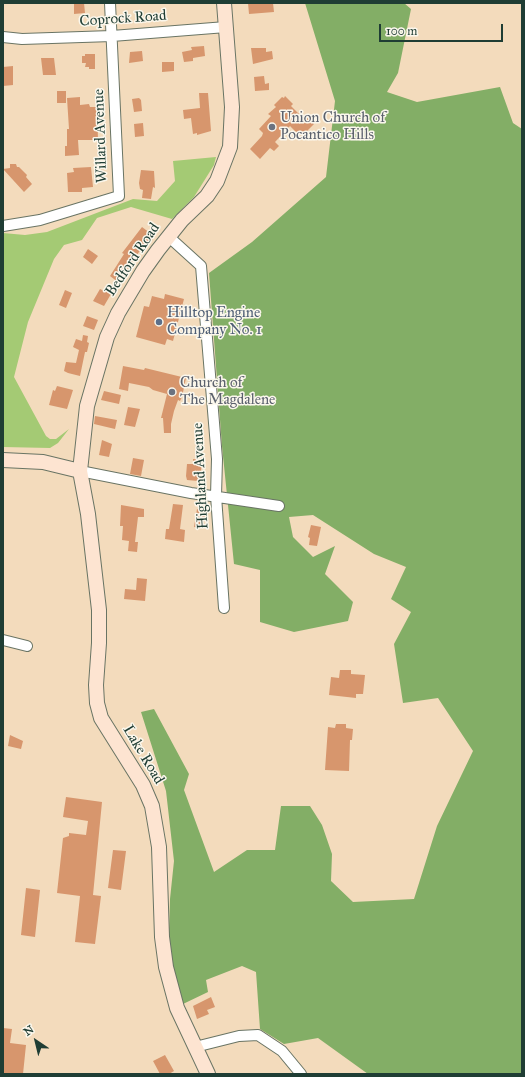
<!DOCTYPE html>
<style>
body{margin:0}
#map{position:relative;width:525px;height:1077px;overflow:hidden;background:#f3dbbc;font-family:"IM FELL Great Primer",serif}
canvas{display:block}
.frame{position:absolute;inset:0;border:4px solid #1f3d34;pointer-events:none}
.north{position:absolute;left:16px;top:1021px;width:40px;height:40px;-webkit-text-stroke:3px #fbf7ec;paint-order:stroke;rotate:325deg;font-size:11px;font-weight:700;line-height:16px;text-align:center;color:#1f3d34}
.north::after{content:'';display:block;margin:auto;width:14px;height:18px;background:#1f3d34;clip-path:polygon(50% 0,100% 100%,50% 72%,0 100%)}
.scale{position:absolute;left:379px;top:24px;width:124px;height:18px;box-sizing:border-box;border:2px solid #1f3d34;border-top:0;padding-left:5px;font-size:12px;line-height:14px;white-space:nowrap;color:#1f3d34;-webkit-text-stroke:3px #fbf7ec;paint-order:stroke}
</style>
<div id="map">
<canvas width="525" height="1077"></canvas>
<div class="frame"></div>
<div class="north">N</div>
<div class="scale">100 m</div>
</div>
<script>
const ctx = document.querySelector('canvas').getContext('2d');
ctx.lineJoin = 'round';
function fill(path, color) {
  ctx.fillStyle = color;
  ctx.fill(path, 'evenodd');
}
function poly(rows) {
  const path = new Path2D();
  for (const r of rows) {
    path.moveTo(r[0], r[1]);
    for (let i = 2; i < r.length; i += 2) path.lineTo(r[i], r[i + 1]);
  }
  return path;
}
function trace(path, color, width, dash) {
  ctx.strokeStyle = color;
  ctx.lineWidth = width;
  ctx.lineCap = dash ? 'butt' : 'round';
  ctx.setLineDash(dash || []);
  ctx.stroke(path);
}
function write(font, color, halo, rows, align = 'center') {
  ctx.font = font + ' "IM FELL Great Primer",serif';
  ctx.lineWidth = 3;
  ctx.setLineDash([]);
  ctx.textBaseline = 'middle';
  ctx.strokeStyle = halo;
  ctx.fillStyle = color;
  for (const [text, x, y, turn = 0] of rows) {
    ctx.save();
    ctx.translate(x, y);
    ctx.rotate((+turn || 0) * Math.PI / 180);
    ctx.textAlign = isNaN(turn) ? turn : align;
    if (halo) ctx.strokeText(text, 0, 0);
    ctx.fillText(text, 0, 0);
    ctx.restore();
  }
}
const green = poly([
 [216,157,214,165,194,197,172,219,131,207,97,218,82,240,64,245,54,259,28,322,14,377,46,436,50,439,56,439,69,429,58,443,50,448,3,447,3,233,25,235,47,232,133,199,157,201,175,181,173,161]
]);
const forest = poly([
 [305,3,404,3,411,9,398,73,387,92,417,102,500,87,513,123,522,129,522,1074,368,1074,318,1038,284,1044,260,1029,256,972,242,966,206,980,208,992,183,1004,175,980,169,936,170,899,174,861,166,791,141,712,154,709,189,774,184,790,214,872,247,850,275,850,281,806,310,806,322,825,332,854,331,881,353,902,414,899,437,826,473,751,438,698,403,703,394,644,411,612,391,599,406,567,374,554,313,515,289,517,293,537,313,557,335,546,325,574,353,602,348,621,294,632,260,622,260,570,234,564,222,446,209,273,252,242,326,177,335,101]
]);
const building = poly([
 [74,3,84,3,85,13,74,14],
 [248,3,273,3,274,12,249,14],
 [204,46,205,56,193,58,193,61,184,62,182,52,192,50,191,47],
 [251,48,266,48,266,52,272,51,273,59,253,64],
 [142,51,143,61,129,63,130,52],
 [85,54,95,54,95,69,89,69,89,67,85,67,86,63,82,63,82,56,85,56],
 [41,58,54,58,56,75,43,75],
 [162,62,174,62,174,71,162,72],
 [13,66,13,85,3,86,3,67],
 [264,76,265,84,269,83,269,90,255,91,254,77],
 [57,91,66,91,66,103,57,103],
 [199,93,208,93,211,131,197,135,197,133,193,134,191,118,184,119,183,110,200,108],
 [285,96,293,104,291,106,304,119,306,117,314,124,303,135,301,133,299,135,290,126,275,142,279,146,274,151,270,148,260,159,250,149,262,136,263,133,259,129,271,116,268,114,276,107,274,105,282,97,284,98],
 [80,97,80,105,89,104,90,107,97,107,98,140,78,140,79,155,65,156,65,146,67,146,67,129,69,129,67,98],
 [139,98,141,100,142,111,134,112,132,99],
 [143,123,144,136,135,137,134,124],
 [10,164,16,164,17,167,19,167,27,175,26,177,32,184,24,192,3,169,10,168],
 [91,167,93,187,82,188,82,192,68,192,67,173,74,172,73,168],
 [141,170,154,171,155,188,153,187,151,199,142,198,143,190,140,189,139,183],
 [142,227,154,236,148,244,146,242,118,282,110,276,124,254,122,253],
 [88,249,98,256,92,264,83,257],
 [100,289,111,294,104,306,93,301],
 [65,290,72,293,66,308,59,305],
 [165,294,184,299,173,341,167,339,165,345,136,337,144,306,149,307,152,296,164,299],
 [87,316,98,320,94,330,83,326],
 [83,335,88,336,87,342,89,343,87,352,85,352,80,376,68,373,64,371,66,362,76,363,79,350,73,347,76,339,82,341],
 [123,366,144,370,145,368,186,378,182,397,180,401,178,400,174,411,171,424,171,433,164,433,163,418,161,418,167,394,153,390,149,387,129,383,128,391,119,389],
 [57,386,73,390,67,409,49,405,53,390,55,391],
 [104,391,121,395,119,404,101,400],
 [128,407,140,409,135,427,124,425],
 [95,416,117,420,115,429,94,424],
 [102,440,112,444,109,457,99,455],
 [133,458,144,460,141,476,130,474],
 [193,459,202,460,201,471,199,471,198,481,187,480,186,476,187,464,193,464],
 [173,504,183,505,180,529,185,530,184,542,165,539,166,529,169,529],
 [121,505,144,509,144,517,138,517,135,542,138,542,137,552,128,551,129,541,122,540,123,526,120,526],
 [197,509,206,510,203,528,194,527],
 [311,525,321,527,317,546,309,545,310,538,308,537],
 [137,578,147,579,145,601,124,599,125,589,136,590],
 [340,670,351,670,351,674,365,675,363,694,356,694,356,698,329,695,331,677,339,678],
 [336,724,346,724,346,728,353,729,352,740,350,740,349,771,325,770,328,727,335,728],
 [10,735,23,741,21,749,8,746],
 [66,797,102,802,93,895,101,896,95,944,75,942,80,896,57,893,63,838,69,836,69,833,86,835,88,821,63,817],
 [113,850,126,851,121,890,108,888],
 [26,888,40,890,35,937,21,935],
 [211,997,215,1007,207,1010,209,1014,197,1019,193,1006],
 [3,1028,12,1029,10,1043,26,1045,23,1074,3,1074],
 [165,1055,174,1071,169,1074,160,1074,153,1061]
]);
const street = poly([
 [3,37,22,39,112,36,226,27],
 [3,226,40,220,119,196,110,3],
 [169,237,201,266,217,459,216,496,224,608],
 [80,471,191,493,279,506],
 [3,640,27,646],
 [195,1047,239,1036,258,1035,282,1051,301,1074]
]);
const secondary = poly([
 [3,460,43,462,80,471],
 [208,1074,177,1008,166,967,162,937,159,847,152,806,143,785,101,718,97,703,96,685,99,643,99,610,88,514,80,471,87,406,107,337,118,313,143,271,158,250,182,220,207,196,217,181,230,147,232,107,224,3]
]);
const markers = [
 [272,127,4,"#6b7280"],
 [159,322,4,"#5c6f8a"],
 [172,392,4,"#6b7280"]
];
const streetNames = [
 ["Coprock Road",123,19,-4],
 ["Willard Avenue",101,136,-92],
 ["Bedford Road",133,260,-56],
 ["Highland Avenue",201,476,-93],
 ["Lake Road",143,755,59]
];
const worshipNames = [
 ["Union Church of",280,118],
 ["Pocantico Hills",280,135],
 ["Church of",180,383],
 ["The Magdalene",180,400]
];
const serviceNames = [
 ["Hilltop Engine",167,313],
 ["Company No. 1",167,330]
];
fill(green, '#a4ca74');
fill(forest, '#83ae66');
fill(building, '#d7966d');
trace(street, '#697464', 12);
trace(secondary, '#697464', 16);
trace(street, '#fff', 10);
trace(secondary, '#fde4d1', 14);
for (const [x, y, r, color] of markers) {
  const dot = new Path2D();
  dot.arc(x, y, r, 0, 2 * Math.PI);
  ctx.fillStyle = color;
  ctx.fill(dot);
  trace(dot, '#fbf7ec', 1.5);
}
write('15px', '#1f3d34', '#fbf7ec', streetNames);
write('15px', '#5b616d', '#fbf7ec', worshipNames, 'left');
write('15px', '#4e5e75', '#fbf7ec', serviceNames, 'left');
</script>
